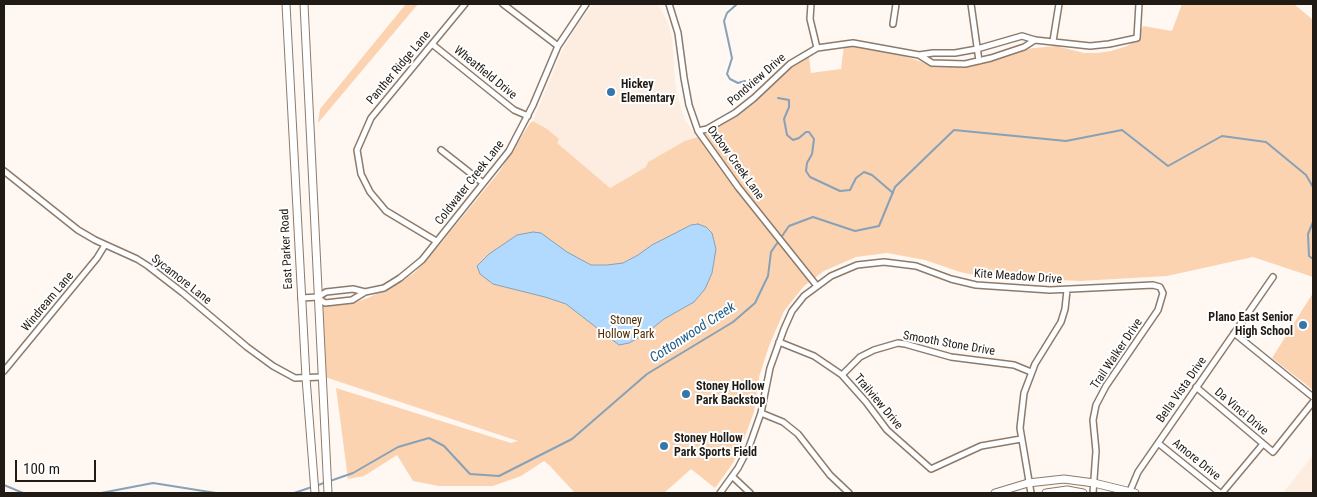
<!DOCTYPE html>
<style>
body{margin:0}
#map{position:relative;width:1317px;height:497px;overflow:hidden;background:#fff7f1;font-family:"Roboto Condensed",sans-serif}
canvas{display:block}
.frame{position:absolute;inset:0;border:5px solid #211b15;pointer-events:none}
.scale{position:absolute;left:15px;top:460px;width:81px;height:22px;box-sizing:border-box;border:2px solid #211b15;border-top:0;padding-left:6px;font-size:15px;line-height:18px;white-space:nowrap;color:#211b15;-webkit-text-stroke:4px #fff;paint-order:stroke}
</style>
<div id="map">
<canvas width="1317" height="497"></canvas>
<div class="frame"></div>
<div class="scale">100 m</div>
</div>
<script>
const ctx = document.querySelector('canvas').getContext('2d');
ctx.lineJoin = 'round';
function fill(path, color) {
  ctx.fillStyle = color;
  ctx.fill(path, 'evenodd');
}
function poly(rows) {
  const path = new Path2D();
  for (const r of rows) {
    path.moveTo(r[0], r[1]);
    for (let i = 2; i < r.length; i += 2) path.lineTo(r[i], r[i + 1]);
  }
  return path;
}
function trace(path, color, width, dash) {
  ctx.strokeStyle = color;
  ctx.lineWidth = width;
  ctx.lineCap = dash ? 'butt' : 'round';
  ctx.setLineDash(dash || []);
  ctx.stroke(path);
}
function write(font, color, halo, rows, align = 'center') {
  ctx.font = font + ' "Roboto Condensed",sans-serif';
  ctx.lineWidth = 4;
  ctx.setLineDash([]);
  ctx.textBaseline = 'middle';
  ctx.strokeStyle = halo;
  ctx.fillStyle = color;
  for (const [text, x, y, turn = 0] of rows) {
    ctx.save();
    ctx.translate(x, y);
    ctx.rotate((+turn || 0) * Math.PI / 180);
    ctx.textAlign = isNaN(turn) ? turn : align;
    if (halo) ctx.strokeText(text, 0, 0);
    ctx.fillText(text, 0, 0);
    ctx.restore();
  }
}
const built = poly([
 [594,4,658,4,668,23,672,38,675,81,679,102,685,120,696,136,648,162,646,167,610,188,556,143,559,139,547,129,533,121,562,51,580,21],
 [1313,455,1313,493,1283,493]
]);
const green = poly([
 [406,4,418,4,318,123,320,109],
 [1182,4,1294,4,1313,20,1313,277,1253,257,1167,276,1080,281,979,276,960,272,925,260,887,253,856,257,824,271,804,286,784,311,769,346,759,377,754,412,741,447,733,463,715,488,691,469,664,493,575,493,549,465,544,461,521,476,493,486,439,486,413,481,397,455,364,476,348,479,336,388,511,443,518,441,325,377,322,306,354,303,370,297,402,281,414,273,441,243,499,172,530,123,533,121,547,129,559,139,557,143,610,188,646,167,648,162,685,141,709,133,733,118,752,104,789,69,809,57,811,73,841,69,844,46,879,47,930,65,948,67,968,66,990,62,1024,49,1056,46,1084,53,1097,53,1111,51,1127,46,1136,40,1143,26,1172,31],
 [1313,293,1313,390,1272,358]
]);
const water = poly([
 [698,224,706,227,712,233,716,249,712,273,705,289,694,302,664,319,644,335,629,343,619,345,566,304,545,297,493,284,480,274,477,266,489,254,517,235,533,232,541,233,567,252,591,265,607,265,623,263,638,255,652,245,691,225,698,224]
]);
const stream = poly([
 [737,4,727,13,724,21,732,58,727,74,730,79,738,83,745,81],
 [778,98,789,100,789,107,784,119,787,135,793,140,799,138,806,132,809,132,814,139,812,154,807,163,806,171,810,177,840,191,850,190,856,178,864,172,872,175,893,193],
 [1313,222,1308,234,1309,256,1313,259],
 [330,481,353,473,398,447,429,438,444,446,470,474,499,476,572,439,647,374,733,322,755,303,768,276,771,252,789,226,813,217,855,231,879,226,895,187,954,130,1066,141,1122,130,1168,166,1222,136,1266,142,1306,175,1313,187],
 [4,485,23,493],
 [316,486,326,482],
 [101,493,153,483,216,493],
 [294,493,312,487]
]);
const minor = poly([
 [503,4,558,46],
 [669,4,678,33,684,78,689,105,698,131,738,187,817,286],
 [811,4,810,19,817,48],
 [971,4,979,61],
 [893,24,896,4],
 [1035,40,1024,47,991,58,965,64,932,63,919,55,933,53,955,53,977,49,1022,36,1035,40,1090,46,1109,44,1137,38,1139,4],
 [1053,41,1059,4],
 [432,44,514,110,528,116],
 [698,131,707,129,735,113,754,98,790,64,817,48,853,43,919,55],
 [441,150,483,183],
 [4,171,78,230,95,240,137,259,148,266,183,293,247,347,273,366,295,378,322,377],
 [436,241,386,211,370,192,361,174,357,150,371,118,465,4],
 [365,292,384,288,400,278,422,260,509,151,533,105,558,46,586,4],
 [301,298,318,297,326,292,353,289,365,292,352,300,325,303,318,298],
 [1234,333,1313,397],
 [779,342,814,356,842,375,866,402,887,430,931,469,981,446,1021,439],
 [4,371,97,258,105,245],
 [842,375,860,357,874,350,898,343,905,344,951,357,1014,365,1031,372],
 [1196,387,1273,452,1313,402],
 [761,413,783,422,798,434,830,475,849,493],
 [1158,443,1220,493],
 [733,477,750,493],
 [1130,491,1138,472,1273,277],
 [720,493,738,468,749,447,761,413,770,368,784,329,792,311,804,296,831,276,857,265,884,262,916,266,951,279,976,285,1050,290,1153,285,1160,287,1163,293,1158,310,1106,386,1096,405,1093,420,1096,451,1093,493],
 [1031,493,1020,428,1024,393,1035,364,1061,322,1065,309,1067,290],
 [1222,493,1263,444]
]);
const secondary = poly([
 [286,4,306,378,315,493],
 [304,4,328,493],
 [995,493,1028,483,1064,479,1094,483,1135,493],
 [1046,493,1067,490,1083,493]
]);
const markers = [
 [611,92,5,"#3377ac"],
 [1303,325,5,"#3377ac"],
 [686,394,5,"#3377ac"],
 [664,446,5,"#3377ac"]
];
const streetNames = [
 ["Panther Ridge Lane",399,68,-50],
 ["Wheatfield Drive",485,73,39],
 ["Pondview Drive",757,80,-41],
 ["Oxbow Creek Lane",735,163,54],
 ["Coldwater Creek Lane",470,183,-52],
 ["East Parker Road",287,249,-93],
 ["Kite Meadow Drive",1018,277,4],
 ["Sycamore Lane",181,280,38],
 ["Windream Lane",48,302,-50],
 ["Smooth Stone Drive",949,344,10],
 ["Trail Walker Drive",1117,354,-56],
 ["Bella Vista Drive",1182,390,-55],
 ["Trailview Drive",878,402,50],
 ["Da Vinci Drive",1241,412,40],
 ["Amore Drive",1196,460,39]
];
const poiNames = [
 ["Hickey",621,85],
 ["Elementary",621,99],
 ["Plano East Senior",1293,318,"right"],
 ["High School",1293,332,"right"],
 ["Stoney Hollow",696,387],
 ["Park Backstop",696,401],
 ["Stoney Hollow",674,439],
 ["Park Sports Field",674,453]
];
const parkNames = [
 ["Stoney",626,321],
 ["Hollow Park",626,335]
];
const waterNames = [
 ["Cottonwood Creek",693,333,-33]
];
fill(built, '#fcede0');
fill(green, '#fbd3b1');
fill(water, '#b2dafe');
trace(water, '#86a1b8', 1);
trace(stream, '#86a1b8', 2);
trace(minor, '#8b7b6d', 8);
trace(secondary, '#8b7b6d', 9);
trace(minor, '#fff', 5);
trace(secondary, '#fff', 7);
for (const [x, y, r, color] of markers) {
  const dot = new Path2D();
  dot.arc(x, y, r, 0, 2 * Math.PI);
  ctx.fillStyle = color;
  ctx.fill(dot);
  trace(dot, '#fff', 2);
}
write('12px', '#211b15', '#fff', streetNames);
write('bold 12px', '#211b15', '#fff', poiNames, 'left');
write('12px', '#502b00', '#fff', parkNames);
write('italic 14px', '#1f5b88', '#fff', waterNames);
</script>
